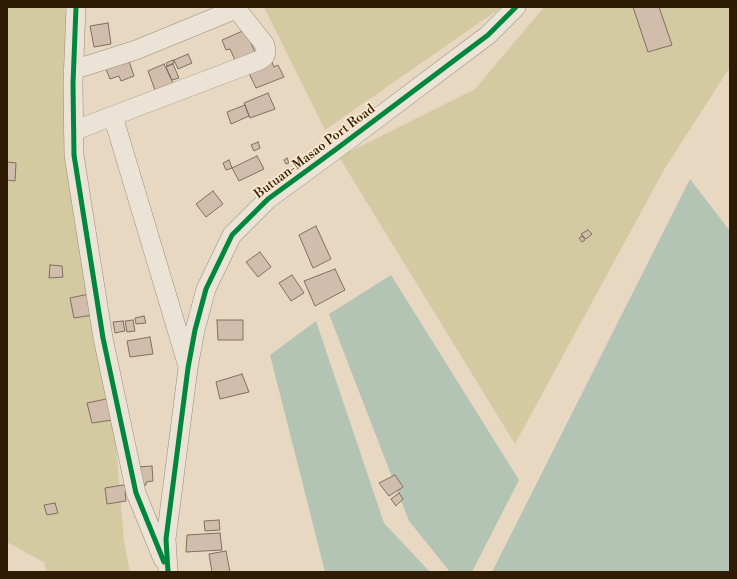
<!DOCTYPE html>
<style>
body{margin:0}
#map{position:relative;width:737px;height:579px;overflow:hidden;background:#e9d8c1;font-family:"Libre Bodoni",serif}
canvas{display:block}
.frame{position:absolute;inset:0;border:8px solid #301c04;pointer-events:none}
</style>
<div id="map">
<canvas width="737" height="579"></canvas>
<div class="frame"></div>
</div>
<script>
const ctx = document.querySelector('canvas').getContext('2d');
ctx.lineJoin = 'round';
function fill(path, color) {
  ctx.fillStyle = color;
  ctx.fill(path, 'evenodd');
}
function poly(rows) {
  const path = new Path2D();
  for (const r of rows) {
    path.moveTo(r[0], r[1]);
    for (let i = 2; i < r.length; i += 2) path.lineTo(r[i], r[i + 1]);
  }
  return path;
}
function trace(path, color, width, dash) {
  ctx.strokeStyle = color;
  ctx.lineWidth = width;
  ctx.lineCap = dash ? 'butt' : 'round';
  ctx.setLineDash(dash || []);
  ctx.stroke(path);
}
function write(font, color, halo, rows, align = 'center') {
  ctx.font = font + ' "Libre Bodoni",serif';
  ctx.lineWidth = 3.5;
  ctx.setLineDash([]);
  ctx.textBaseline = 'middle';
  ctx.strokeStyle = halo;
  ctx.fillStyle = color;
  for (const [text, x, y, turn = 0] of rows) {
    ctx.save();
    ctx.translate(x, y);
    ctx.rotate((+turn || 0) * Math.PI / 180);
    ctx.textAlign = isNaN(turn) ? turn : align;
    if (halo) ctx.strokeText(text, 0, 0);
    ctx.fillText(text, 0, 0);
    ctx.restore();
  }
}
const green = poly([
 [7,7,65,7,105,313,124,541,130,572,46,572,45,563,7,542],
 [264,7,502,7,325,130],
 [544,7,730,7,730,67,665,168,515,444,339,157,475,89]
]);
const water = poly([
 [690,179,730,231,730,572,492,572],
 [391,275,519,480,472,572,450,572,409,521,329,314],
 [316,321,384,523,430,572,325,572,270,355]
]);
const building = poly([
 [633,7,659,7,672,45,648,52,633,7],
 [108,23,111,44,94,47,90,26,108,23],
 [245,30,255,52,235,60,230,49,226,50,222,40,245,30],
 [188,54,192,63,178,69,174,60,188,54],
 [127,55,134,76,121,81,119,76,110,79,103,62,127,55],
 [173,60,174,63,167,66,166,63,173,60],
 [272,62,274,67,278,65,284,77,256,88,247,69,272,62],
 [164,64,173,83,155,90,148,71,164,64],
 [173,64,179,78,172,80,166,67,173,64],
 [268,93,275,109,250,118,244,103,268,93],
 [245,105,249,116,231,124,227,112,245,105],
 [258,142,260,148,254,151,251,145,258,142],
 [257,156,264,169,239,181,232,168,257,156],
 [287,158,289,163,286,164,284,160,287,158],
 [229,160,232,168,226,170,223,163,229,160],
 [7,162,16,163,15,181,7,180,7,162],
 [213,191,223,204,206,217,196,204,213,191],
 [316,226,331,259,313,268,299,235,316,226],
 [588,230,592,234,586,239,581,234,588,230],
 [582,236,585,240,582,242,579,238,582,236],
 [260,252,271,267,258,277,246,262,260,252],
 [50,265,62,266,63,277,49,278,50,265],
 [335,269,345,290,315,306,304,281,335,269],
 [292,275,304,293,291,301,279,283,292,275],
 [89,294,93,315,74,318,70,298,89,294],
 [144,316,146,323,136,324,135,318,144,316],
 [133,320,135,331,127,332,125,321,133,320],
 [217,320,243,320,243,340,218,340,217,320],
 [123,321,125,331,115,333,113,322,123,321],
 [150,337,153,354,130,357,127,341,150,337],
 [242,374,249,392,220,399,216,382,242,374],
 [111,398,112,420,92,423,87,403,111,398],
 [152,466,153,481,146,482,146,485,137,485,136,467,152,466],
 [395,475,403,487,389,496,379,483,395,475],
 [129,484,130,491,125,492,126,501,107,504,105,488,129,484],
 [399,493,403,499,396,506,391,499,399,493],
 [55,503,58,513,47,515,44,505,55,503],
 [219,520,220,530,205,531,204,521,219,520],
 [220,533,222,550,186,552,187,535,220,533],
 [226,551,230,572,212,572,209,554,226,551]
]);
const minor = poly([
 [76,7,73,84,74,155,103,338,136,493,163,559],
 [73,70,136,50,236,9],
 [113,116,187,363],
 [73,131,260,60,265,56,266,51,265,45,235,7],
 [168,572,166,539,188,368,195,330,206,289,232,235,268,199,335,150,488,35,516,7]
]);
const cycleway = poly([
 [76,7,73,84,74,155,103,338,136,493,164,562],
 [168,572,166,539,188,368,195,330,206,289,232,235,268,199,335,150,488,35,516,7]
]);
const streetNames = [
 ["Butuan-Masao Port Road",315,152,-37]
];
fill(green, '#d3caa2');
fill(water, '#b4c4b4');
fill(building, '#d2bdac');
trace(building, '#7c7061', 1);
trace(minor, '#958a7a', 20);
trace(minor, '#ece3d7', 19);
trace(cycleway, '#00873e', 5);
write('13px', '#301c04', '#fbe8cc', streetNames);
</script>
